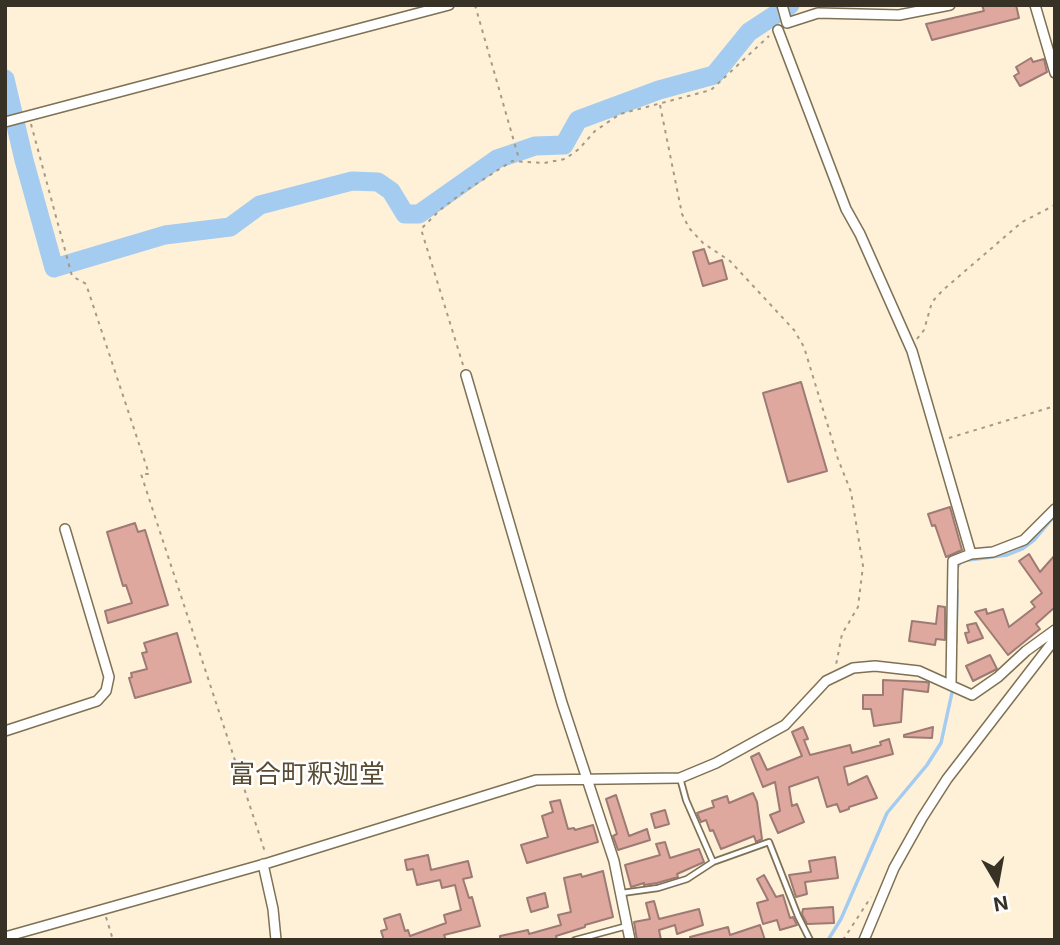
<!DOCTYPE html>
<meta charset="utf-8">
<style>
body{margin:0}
#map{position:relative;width:1060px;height:945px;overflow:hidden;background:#fef1d8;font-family:Inter,sans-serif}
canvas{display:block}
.frame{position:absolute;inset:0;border:7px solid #383226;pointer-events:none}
.north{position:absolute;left:962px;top:847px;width:70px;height:70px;-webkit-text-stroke:5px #fff;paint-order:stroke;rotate:170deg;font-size:19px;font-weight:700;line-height:28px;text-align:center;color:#383226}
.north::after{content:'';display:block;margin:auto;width:24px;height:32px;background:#383226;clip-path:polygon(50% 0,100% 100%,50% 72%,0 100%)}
</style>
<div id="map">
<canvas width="1060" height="945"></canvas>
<div class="frame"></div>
<div class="north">N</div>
</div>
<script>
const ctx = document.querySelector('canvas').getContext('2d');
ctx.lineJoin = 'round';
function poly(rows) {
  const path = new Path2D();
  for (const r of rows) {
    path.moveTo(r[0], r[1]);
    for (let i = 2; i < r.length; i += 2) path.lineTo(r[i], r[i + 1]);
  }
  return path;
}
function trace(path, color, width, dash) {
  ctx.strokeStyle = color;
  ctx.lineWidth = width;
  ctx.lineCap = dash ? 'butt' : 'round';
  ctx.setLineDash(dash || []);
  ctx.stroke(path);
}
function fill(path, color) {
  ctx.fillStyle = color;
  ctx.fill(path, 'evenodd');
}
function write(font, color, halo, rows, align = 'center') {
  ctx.font = font + ' Inter,"Noto Sans JP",sans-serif';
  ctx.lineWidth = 5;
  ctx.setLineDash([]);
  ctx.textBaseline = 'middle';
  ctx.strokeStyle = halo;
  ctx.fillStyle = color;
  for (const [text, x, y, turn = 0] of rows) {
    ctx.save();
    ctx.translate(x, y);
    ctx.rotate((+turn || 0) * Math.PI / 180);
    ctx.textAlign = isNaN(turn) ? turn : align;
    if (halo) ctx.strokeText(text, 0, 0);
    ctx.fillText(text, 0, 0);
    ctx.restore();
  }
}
const stream = poly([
 [956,569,961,561,1007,555,1022,549,1034,540,1055,515],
 [956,642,957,590],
 [828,940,841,919,887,813,927,765,941,743,953,688]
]);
const river = poly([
 [5,79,24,160,54,268,165,235,230,227,260,205,352,181,378,182,391,191,405,214,419,214,497,159,535,146,564,145,578,120,659,90,714,75,749,32,790,5]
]);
const building = poly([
 [982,5,1016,5,1019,18,932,40,926,24,984,11,982,5],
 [1031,58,1033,62,1044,59,1047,72,1020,86,1014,76,1019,73,1016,67,1031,58],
 [704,249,709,264,722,260,727,279,703,286,693,252,704,249],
 [801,382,827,471,788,482,763,393,801,382],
 [950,507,962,550,946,557,935,525,932,526,928,514,950,507],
 [135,523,138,532,145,530,168,605,108,623,105,611,132,603,126,585,123,586,107,532,135,523],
 [1029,554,1040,572,1055,555,1055,607,1036,624,1040,629,1008,655,975,612,986,609,987,614,1003,609,1009,627,1035,607,1031,602,1042,593,1019,561,1029,554],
 [938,606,945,607,945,640,936,639,935,645,909,641,912,621,936,624,938,606],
 [976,623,983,638,968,643,965,633,969,632,967,625,976,623],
 [177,633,191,682,135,698,129,678,132,677,131,673,147,669,142,653,147,652,144,643,177,633],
 [990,655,997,669,973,681,966,666,990,655],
 [883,680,926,682,929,683,928,692,903,689,901,722,874,726,871,709,863,709,863,695,883,695,883,680],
 [803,727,808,739,804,740,810,755,850,745,852,753,881,745,880,742,889,739,893,754,844,767,848,785,867,776,877,798,849,807,849,809,840,812,837,804,827,807,818,777,789,787,792,806,797,804,804,822,778,833,770,815,780,811,775,782,763,787,751,757,759,753,767,770,802,756,792,732,803,727],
 [933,727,932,738,904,737,904,735,933,727],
 [753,793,757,802,762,839,756,842,754,836,721,849,713,830,710,831,706,820,701,822,697,813,714,807,712,801,727,796,729,803,753,793],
 [616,795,629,836,647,829,650,840,618,850,613,836,617,834,606,799,616,795],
 [560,800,568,829,574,828,575,830,593,825,598,842,527,863,521,845,548,837,542,816,553,812,550,802,560,800],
 [665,810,669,824,655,828,651,814,665,810],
 [665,842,670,858,699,849,704,862,677,874,678,877,657,883,644,885,644,883,631,887,625,865,660,855,656,844,665,842],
 [428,855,431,870,468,861,472,877,463,879,469,898,472,897,480,926,444,935,446,940,384,940,381,931,387,929,384,919,400,914,405,931,408,930,410,936,446,923,444,915,461,910,455,885,442,888,440,880,417,885,413,869,407,870,405,860,428,855],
 [835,857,838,878,805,882,807,894,796,897,789,875,811,872,809,861,835,857],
 [603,871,613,917,585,925,585,927,556,936,557,940,500,940,500,936,528,930,529,934,561,925,558,915,571,912,564,878,581,874,582,877,603,871],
 [764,875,776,897,783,895,790,918,793,917,797,925,780,930,777,920,763,924,757,903,768,900,757,879,764,875],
 [545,893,548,907,531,912,527,898,545,893],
 [654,901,659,919,699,909,703,925,677,934,675,925,659,930,661,940,637,940,634,922,650,919,646,903,654,901],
 [833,907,834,923,807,924,802,914,803,909,833,907],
 [760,925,765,940,691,940,690,937,728,927,730,935,760,925]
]);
const path = poly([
 [475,5,519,159],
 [660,105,682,214,689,228,703,243,730,261,794,330,804,347,838,459,851,492,863,566,858,607,842,634,836,665],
 [31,124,72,276,86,284,149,474,141,474,265,852],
 [917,339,924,330,932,302,943,290,1022,222,1055,205],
 [463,365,421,229,440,210,462,193,512,161,544,163,565,159,579,149,595,131,620,114,711,90,769,36],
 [949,438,1055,406],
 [106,917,113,940],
 [843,940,871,897]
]);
const lane = poly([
 [713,862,769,842,798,916,810,940],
 [622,893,658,888,687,879,713,862,686,800,680,778],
 [575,940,627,926]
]);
const street = poly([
 [782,5,787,23,818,13,899,15,950,5],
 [1035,5,1055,73],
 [778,30,846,209,860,234,912,351,971,554,953,561,951,684],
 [5,122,449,5],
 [466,375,562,703,614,861,630,940],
 [971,554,993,552,1024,540,1055,509],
 [5,731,97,701,106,691,109,677,65,529],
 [263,864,273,909,276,940],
 [5,937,268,863,536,780,680,778,716,763,785,725,826,681,853,668,875,666,919,671,972,695,998,677,1026,651,1055,630],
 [864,940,894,868,922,818,947,779,1055,639]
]);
const quarterNames = [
 ["富合町釈迦堂",307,775]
];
trace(stream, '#a4cbf0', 3.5);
trace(river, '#a4cbf0', 19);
fill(building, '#dfa89f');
trace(building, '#9d7a74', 2);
trace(lane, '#7e7154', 8);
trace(street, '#7e7154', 12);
trace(path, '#a49a87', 2, [3.5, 5]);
trace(lane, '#fff', 4.5);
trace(street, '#fff', 9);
write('26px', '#594c31', '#fff', quarterNames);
</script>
